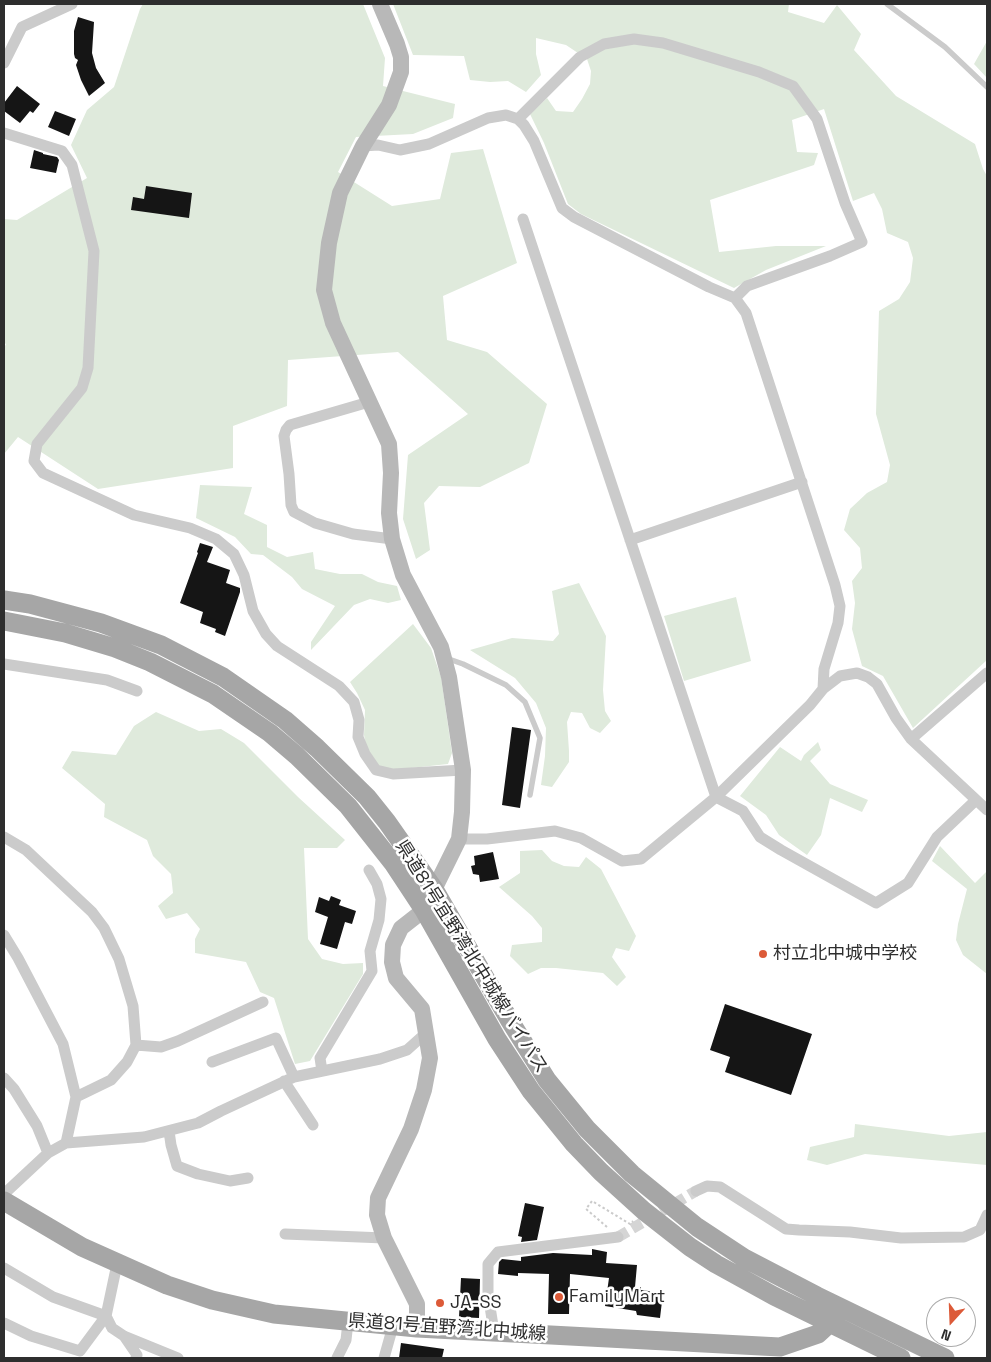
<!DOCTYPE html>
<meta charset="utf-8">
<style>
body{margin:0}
#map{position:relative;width:991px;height:1362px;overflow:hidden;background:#fff;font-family:"Space Grotesk",sans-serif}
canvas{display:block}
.frame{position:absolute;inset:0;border:5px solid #2e2e2e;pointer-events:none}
.north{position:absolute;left:926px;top:1297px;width:50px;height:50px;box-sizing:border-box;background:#fff;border:1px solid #ababab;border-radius:50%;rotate:200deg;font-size:14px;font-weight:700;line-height:20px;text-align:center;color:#2e2e2e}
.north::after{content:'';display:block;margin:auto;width:18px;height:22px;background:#dc5a38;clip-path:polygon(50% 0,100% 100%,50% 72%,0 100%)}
</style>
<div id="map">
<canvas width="991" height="1362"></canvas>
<div class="frame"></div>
<div class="north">N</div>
</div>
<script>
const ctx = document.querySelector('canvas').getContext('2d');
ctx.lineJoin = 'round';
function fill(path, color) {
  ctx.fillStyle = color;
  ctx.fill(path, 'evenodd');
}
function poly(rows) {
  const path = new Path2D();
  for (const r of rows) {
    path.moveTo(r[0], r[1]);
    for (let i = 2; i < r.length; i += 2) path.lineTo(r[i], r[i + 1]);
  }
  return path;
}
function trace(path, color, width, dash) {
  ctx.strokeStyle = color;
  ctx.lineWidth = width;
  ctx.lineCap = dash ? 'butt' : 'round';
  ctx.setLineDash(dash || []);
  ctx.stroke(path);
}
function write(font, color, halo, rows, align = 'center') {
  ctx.font = font + ' "Space Grotesk","Noto Sans JP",sans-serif';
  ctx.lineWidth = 5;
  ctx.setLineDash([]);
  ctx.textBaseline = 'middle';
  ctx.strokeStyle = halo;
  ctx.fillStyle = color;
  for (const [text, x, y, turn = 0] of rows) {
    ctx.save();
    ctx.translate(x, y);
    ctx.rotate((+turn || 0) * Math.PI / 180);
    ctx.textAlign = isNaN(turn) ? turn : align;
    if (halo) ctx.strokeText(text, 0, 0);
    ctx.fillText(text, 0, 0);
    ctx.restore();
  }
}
const green = poly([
 [143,4,363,4,385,58,383,86,455,104,453,118,413,134,356,137,338,172,392,206,440,199,451,153,483,149,517,263,443,296,447,340,487,352,547,404,529,463,480,487,439,486,424,503,430,550,416,559,403,519,408,455,468,414,398,352,288,360,287,406,233,426,233,468,98,489,18,437,4,454,4,348,6,344,4,343,4,219,17,220,87,178,71,145,87,110,114,87,140,9],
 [393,4,789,4,788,12,824,23,837,5,861,34,854,50,896,96,975,144,983,169,987,176,987,660,913,728,883,676,862,666,852,629,855,603,852,581,862,568,860,548,844,530,850,509,867,493,887,482,890,465,876,414,879,311,899,299,910,282,913,258,908,242,887,233,882,209,874,193,853,201,824,109,792,120,797,152,818,153,814,165,710,200,719,252,776,246,826,246,766,270,734,288,581,214,568,204,544,143,530,114,547,98,556,111,573,112,582,99,590,84,591,71,587,59,566,45,536,38,536,54,541,75,526,92,508,81,490,82,470,80,464,56,413,55],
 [987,41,987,78,974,64],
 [200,485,252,487,244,514,267,525,267,547,287,557,313,552,315,569,340,574,362,574,378,582,397,586,401,600,388,603,370,599,354,605,311,650,311,642,335,606,302,589,292,577,263,555,251,554,235,537,196,518],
 [579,583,606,636,603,690,605,711,611,721,600,733,590,728,582,713,571,712,567,722,569,751,569,762,552,787,541,785,545,756,546,728,536,703,515,678,470,650,512,638,553,641,559,634,552,591],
 [736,597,751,661,684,681,664,616],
 [413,624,431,648,441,677,452,753,448,764,393,770,377,765,367,750,364,735,365,710,357,693,350,682],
 [156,712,199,731,221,729,244,743,298,797,345,840,337,848,304,848,308,939,322,959,343,964,363,963,363,974,310,1061,295,1064,274,998,260,992,246,962,195,953,195,939,200,929,187,913,166,919,158,906,173,893,171,874,153,856,147,840,104,817,105,804,62,768,72,751,116,755,134,726],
 [818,742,821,750,810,761,830,784,868,800,862,812,830,798,821,835,807,855,779,835,766,815,740,796,780,747,801,761,804,755],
 [940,846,975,883,987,871,987,974,963,955,956,940,958,924,967,889,932,861],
 [542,850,552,861,564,866,579,867,586,857,601,869,636,936,629,951,616,948,612,957,626,977,617,986,603,973,556,968,541,968,528,974,510,956,512,945,542,942,542,928,532,916,499,887,520,873,520,851],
 [855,1124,949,1136,987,1132,987,1165,865,1154,827,1165,807,1160,810,1147,854,1137]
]);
const building = poly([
 [78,17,94,22,92,53,96,68,105,83,89,96,81,80,76,65,78,60,75,58,74,54,74,31],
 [17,86,40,104,33,113,30,111,20,123,4,111,4,103],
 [55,111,76,119,69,136,48,127],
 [34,150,43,153,43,154,57,157,59,160,56,173,30,168],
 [146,186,192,193,189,218,131,210,133,197,144,199],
 [200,543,213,547,207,562,230,570,226,583,240,588,240,592,225,636,215,632,216,629,200,623,203,612,180,603,198,553,197,552],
 [512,727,531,730,520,808,502,805],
 [493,852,499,879,480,882,479,875,473,874,471,866,475,865,474,856],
 [331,896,341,900,339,905,356,911,352,924,345,922,337,949,320,944,328,917,315,912,319,897,329,901],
 [725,1004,812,1034,791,1095,725,1072,730,1057,710,1050],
 [525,1203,544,1207,537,1240,521,1242,522,1237,518,1236],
 [592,1249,607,1252,606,1263,637,1265,635,1287,641,1287,641,1290,663,1293,660,1318,637,1315,636,1311,605,1306,609,1278,570,1274,569,1314,548,1314,549,1274,518,1273,518,1276,498,1274,499,1262,502,1259,521,1261,521,1257,553,1253,592,1255],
 [461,1278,480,1279,479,1318,459,1317],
 [401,1343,444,1349,442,1358,399,1358]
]);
const streetTunnel = poly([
 [618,1237,696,1191]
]);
const path = poly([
 [607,1227,586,1209,592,1201,630,1224,633,1221]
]);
const lane = poly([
 [887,4,945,47,987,87],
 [446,658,463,664,506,685,525,702,540,738,530,795]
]);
const street = poly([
 [4,63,22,27,72,4],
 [518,119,580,57,604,44,634,39,663,43,759,72,793,86,817,119,845,203,862,242,830,256,747,286,735,298],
 [4,133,62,151,72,165,94,251,88,368,82,388,37,444,34,461,43,473,134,515,190,528,216,539,234,554,244,575,253,611,266,634,277,646,339,686,354,702,359,720,358,737,365,754,376,770,393,774,463,770],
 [363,146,378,145,400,150,429,144,488,118,506,115,518,119,524,125,534,141,562,208,574,217,709,287,735,298,746,313,835,585,840,606,838,623,824,669,823,689],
 [523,219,716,797,743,811,760,837,781,850,876,903,908,883,937,837,976,800],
 [369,402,290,425,286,430,284,436,289,474,291,505,294,512,315,523,353,534,392,539],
 [630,540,802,482],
 [4,664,107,680,137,691],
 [911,739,987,673],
 [4,837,26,850,92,912,104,928,119,959,133,1006,136,1045,127,1062,111,1080,76,1097],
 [459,839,487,839,555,831,581,838,622,861,641,859,716,797,810,705,823,689,840,676,857,673,868,677,877,684,896,718,911,739,987,810],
 [4,935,18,958,63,1044,76,1097,66,1143],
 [136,1045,161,1047,178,1041,263,1002],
 [212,1062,276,1038,294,1077],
 [322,1071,320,1058,372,971,370,951,379,920,381,899,377,884,369,870],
 [4,1078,14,1089,37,1126,48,1153],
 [284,1081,313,1125],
 [169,1131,171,1145,177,1166,198,1174,230,1181,248,1178],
 [696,1191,707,1186,720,1187,786,1229,799,1230,850,1232,901,1238,964,1237,980,1230,987,1215],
 [4,1194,48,1153,66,1143,144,1137,198,1123,221,1111,294,1077,380,1059,407,1050,426,1033],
 [285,1234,384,1238],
 [117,1264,106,1316,112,1328,124,1336,178,1358],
 [4,1268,53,1297,106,1316,80,1351,31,1336,4,1323],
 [494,1332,488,1294,488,1264,498,1252,618,1237],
 [124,1336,137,1355,136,1358],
 [337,1358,346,1340,348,1322],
 [384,1358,393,1326]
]);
const secondary = poly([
 [380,4,397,44,401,57,401,72,389,105,363,146,340,193,329,243,324,290,333,323,389,444,391,473,389,513,392,539,403,575,441,647,449,677,463,770,462,812,459,839,424,910,401,928,393,945,392,962,396,978,422,1009,430,1058,424,1090,411,1129,378,1198,377,1215,384,1238,417,1304,417,1328]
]);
const primary = poly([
 [4,600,30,604,101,623,161,645,223,677,285,720,317,748,367,797,387,822,434,889,510,1021,547,1080,587,1129,632,1174,697,1227,744,1258,817,1296,945,1358],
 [4,621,65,633,115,648,150,662,213,694,270,733,297,756,348,806,393,863,424,910,497,1039,531,1091,574,1144,601,1172,644,1211,690,1247,716,1264,774,1296,901,1358],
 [4,1201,82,1247,167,1285,212,1300,274,1314,417,1328,780,1347,818,1334,830,1323,836,1315]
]);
const markers = [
 [763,954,5,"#dc5a38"],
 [559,1297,5,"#dc5a38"],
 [440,1303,5,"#dc5a38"]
];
const poiNames = [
 ["村立北中城中学校",773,954],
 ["FamilyMart",569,1297],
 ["JA-SS",450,1303]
];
const streetNames = [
 ["県道81号宜野湾北中城線バイパス",471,957,58],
 ["県道81号宜野湾北中城線",447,1328,4]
];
fill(green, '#dfeadc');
fill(building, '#151515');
trace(streetTunnel, '#d5d5d5', 11, [11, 5.5]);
trace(path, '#cbcbcb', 2, [2.5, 2.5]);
trace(lane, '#cbcbcb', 5.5);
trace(street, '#cbcbcb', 11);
trace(secondary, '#b8b8b8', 16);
trace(primary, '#a6a6a6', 19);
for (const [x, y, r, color] of markers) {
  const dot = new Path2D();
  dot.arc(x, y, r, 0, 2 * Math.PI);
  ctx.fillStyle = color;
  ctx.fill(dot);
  trace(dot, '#fff', 2);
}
write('18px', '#2e2e2e', '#fff', poiNames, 'left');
write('18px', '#2e2e2e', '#fff', streetNames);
</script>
